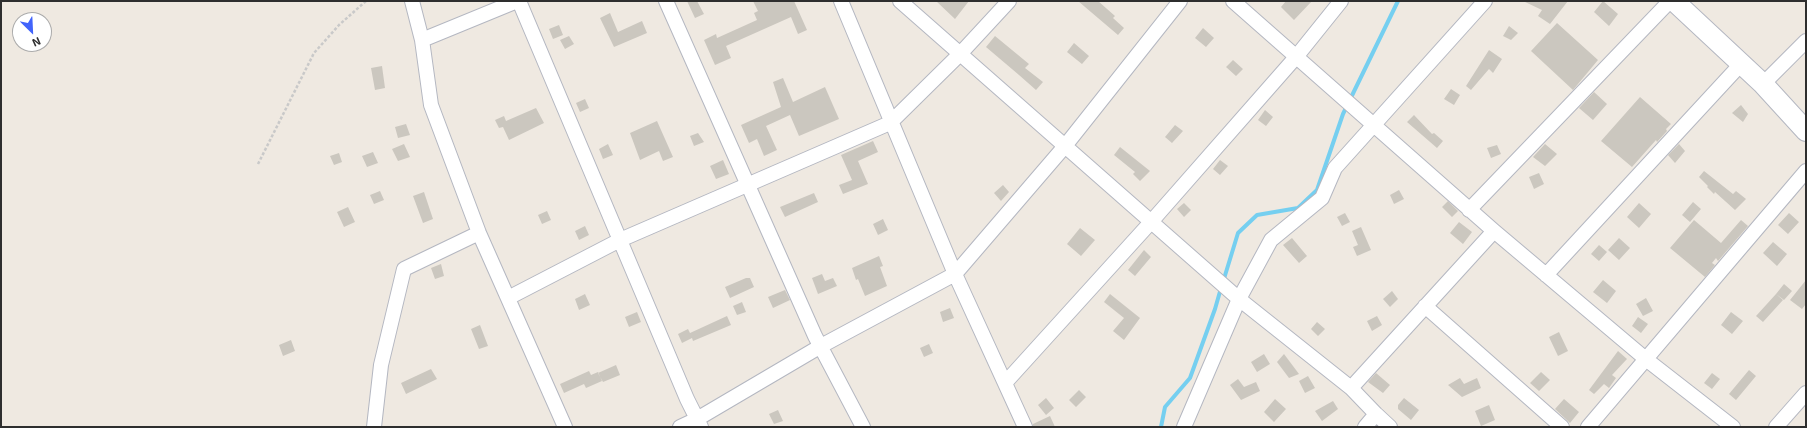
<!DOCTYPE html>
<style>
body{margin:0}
#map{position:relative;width:1807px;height:428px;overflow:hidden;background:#efe9e1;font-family:"Exo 2",sans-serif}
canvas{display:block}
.frame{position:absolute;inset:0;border:2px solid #2e2e2e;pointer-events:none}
.north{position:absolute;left:12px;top:12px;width:40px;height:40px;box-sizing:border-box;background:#fff;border:1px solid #ababab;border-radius:50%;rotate:156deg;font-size:11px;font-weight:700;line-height:16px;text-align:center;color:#2e2e2e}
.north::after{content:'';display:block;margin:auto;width:14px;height:18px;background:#4264fb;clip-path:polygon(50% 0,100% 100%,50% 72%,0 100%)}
</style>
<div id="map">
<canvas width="1807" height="428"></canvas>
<div class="frame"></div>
<div class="north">N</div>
</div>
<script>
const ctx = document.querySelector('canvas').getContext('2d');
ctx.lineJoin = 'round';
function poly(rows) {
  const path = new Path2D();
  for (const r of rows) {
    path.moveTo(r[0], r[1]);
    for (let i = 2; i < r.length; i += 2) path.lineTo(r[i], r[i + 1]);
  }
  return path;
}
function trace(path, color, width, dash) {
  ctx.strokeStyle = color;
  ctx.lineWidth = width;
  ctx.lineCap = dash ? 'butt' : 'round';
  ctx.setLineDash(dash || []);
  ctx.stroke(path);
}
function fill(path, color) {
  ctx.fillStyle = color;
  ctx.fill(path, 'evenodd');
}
const stream = poly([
 [1223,282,1238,233,1257,215,1298,208,1317,190,1343,114,1398,1],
 [1161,427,1165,407,1190,378,1215,309,1221,288]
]);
const building = poly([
 [687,1,697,1,704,14,695,18],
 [753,1,794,1,807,30,798,34,791,17,726,46,731,58,715,65,704,40,716,34,717,38,757,20,754,13,758,11],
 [936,1,969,1,955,19],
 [1078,1,1098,1,1115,16,1113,18,1124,28,1118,35],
 [1286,1,1312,1,1294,20,1281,7],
 [1523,1,1568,1,1550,24,1538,16,1542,10],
 [1603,1,1618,14,1609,26,1594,12],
 [610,13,618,32,642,21,647,33,614,47,600,18],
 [1557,23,1598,60,1573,90,1531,51],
 [559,25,563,35,553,39,549,29],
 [1509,26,1518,33,1511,40,1503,36],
 [1203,28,1214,38,1206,47,1195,38],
 [569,36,574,44,565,49,560,40],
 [995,36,1029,64,1025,68,1043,82,1036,90,1019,75,1021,72,1019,75,986,47],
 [1074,43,1089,56,1082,64,1067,52],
 [1489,50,1502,59,1493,73,1489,69,1471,90,1466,86],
 [1233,60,1243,69,1236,76,1226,67],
 [382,66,385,88,375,90,371,68],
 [783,78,793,102,825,87,839,119,799,136,790,115,766,126,777,150,764,156,757,139,749,143,741,125,781,107,773,82],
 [1451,89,1460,95,1454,105,1444,99],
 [1594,92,1607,104,1593,120,1579,108],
 [1640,97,1671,124,1666,129,1667,131,1657,142,1656,140,1632,167,1601,141],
 [585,99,589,108,580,112,576,103],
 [1741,105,1748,114,1743,122,1732,113],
 [536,108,544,123,509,140,503,127,499,128,495,120,504,116,506,121],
 [1265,110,1273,117,1266,126,1258,120],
 [1414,115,1432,134,1434,133,1443,141,1437,148,1407,122],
 [657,121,673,157,663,161,659,151,640,160,630,133],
 [406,124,410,135,398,138,395,127],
 [1175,125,1183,131,1172,143,1165,137],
 [698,133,704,142,694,146,690,136],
 [873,141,878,152,858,161,868,184,843,194,839,185,852,180,841,155],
 [404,144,410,157,398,161,392,149],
 [608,144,613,155,603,159,599,149],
 [1545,144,1557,154,1545,166,1533,157],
 [1679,144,1685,151,1675,163,1668,155],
 [1497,145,1501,154,1491,158,1487,148],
 [1120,147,1150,171,1140,181,1133,174,1135,172,1114,155],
 [373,152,378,163,367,167,362,156],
 [339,153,342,162,334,165,330,156],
 [723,160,729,174,716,179,710,166],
 [1220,160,1228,166,1220,175,1213,169],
 [1704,171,1733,194,1736,191,1746,199,1735,210,1715,192,1714,194,1707,187,1708,186,1699,177],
 [1539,173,1544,184,1534,189,1529,177],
 [1003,185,1009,192,1001,201,994,193],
 [1399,190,1404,199,1394,204,1390,195],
 [380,191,384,200,374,204,370,195],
 [424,192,433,219,423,223,413,196],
 [814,193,818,202,785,217,780,207],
 [1448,201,1458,211,1452,217,1442,207],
 [1693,202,1701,209,1690,222,1682,215],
 [1184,203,1191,210,1184,217,1177,209],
 [1639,203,1651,214,1639,228,1627,217],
 [348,207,355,222,344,227,337,212],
 [547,211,551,220,542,224,538,215],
 [1345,213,1350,222,1342,226,1337,217],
 [1789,213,1799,222,1788,234,1778,225],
 [883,219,888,230,878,235,873,224],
 [1694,220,1721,243,1741,220,1748,226,1718,261,1716,258,1712,263,1715,265,1705,277,1670,248],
 [1459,222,1472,232,1463,244,1450,233],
 [585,226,589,235,579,240,575,231],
 [1361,227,1371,250,1357,256,1353,247,1358,245,1352,231],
 [1080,228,1095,240,1081,256,1067,244],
 [1292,238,1307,256,1299,263,1283,245],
 [1619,238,1630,248,1619,260,1608,250],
 [1773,242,1787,254,1777,266,1763,253],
 [1599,245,1607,252,1599,261,1591,254],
 [1144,250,1151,257,1135,276,1128,270],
 [879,256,883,266,880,267,887,286,865,296,858,279,856,280,852,268],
 [441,264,444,276,435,279,431,268],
 [822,274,825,281,833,278,837,286,818,294,812,278],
 [746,278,750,278,754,287,730,298,725,287],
 [1603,280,1616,291,1607,303,1593,292],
 [1806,280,1806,304,1802,309,1790,300],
 [1784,284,1792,291,1784,300,1776,294],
 [785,290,790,300,773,308,768,297],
 [1392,291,1398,299,1390,307,1383,299],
 [585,294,590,305,579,310,575,299],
 [1110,294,1140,318,1124,340,1113,331,1124,318,1104,302],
 [1776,294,1783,300,1763,322,1756,316],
 [1646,298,1653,311,1643,316,1636,304],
 [742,302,746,312,737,315,733,306],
 [950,308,954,318,943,322,940,312],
 [637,312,641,322,629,327,625,317],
 [1731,312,1743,321,1732,334,1721,325],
 [727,316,731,325,693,341,692,338,682,343,678,334,688,329,690,333],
 [1377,316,1382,325,1372,331,1367,321],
 [1638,317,1648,324,1641,333,1632,326],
 [1317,322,1325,329,1318,336,1311,329],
 [480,325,488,346,479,349,471,329],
 [1559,332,1568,351,1558,356,1549,337],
 [291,340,295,351,283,356,279,345],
 [929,344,933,353,924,357,920,348],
 [1618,351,1627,359,1612,375,1616,378,1609,388,1604,384,1594,394,1589,390],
 [1264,354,1270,364,1257,372,1251,362],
 [1284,354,1299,374,1289,378,1277,362],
 [616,365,620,375,603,382,598,373],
 [431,369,437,379,406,394,401,383],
 [1749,370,1756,376,1736,400,1729,394],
 [589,371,591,375,598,372,602,381,586,388,584,384,564,393,560,384],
 [1541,372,1550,380,1539,391,1530,383],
 [1376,373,1390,385,1383,393,1368,382],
 [1712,373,1720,379,1712,389,1704,383],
 [1308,376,1315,388,1305,393,1299,381],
 [1460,378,1464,384,1477,378,1481,388,1462,397,1448,385],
 [1238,379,1244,387,1256,382,1260,391,1241,400,1230,385],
 [1079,390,1086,397,1076,407,1069,400],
 [1046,398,1054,408,1046,415,1038,405],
 [1404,398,1419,410,1411,420,1398,409,1398,405],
 [1275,399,1286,409,1274,422,1264,412],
 [1564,399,1579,412,1570,423,1555,409],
 [1333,401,1338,409,1322,421,1315,411],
 [1489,405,1495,420,1481,426,1475,411],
 [778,410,783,421,774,424,769,414],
 [1050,416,1055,427,1033,427,1033,424]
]);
const path = poly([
 [258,164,314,53,339,25,366,1]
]);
const minor = poly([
 [412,1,422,40,431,105,479,233,565,427],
 [519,1,687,399,701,427],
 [666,1,815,336,863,427],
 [841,1,955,274,1025,427],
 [900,1,1239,299,1351,388,1376,414,1390,427],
 [1233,1,1494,231,1647,360,1733,427],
 [422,40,517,1],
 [1763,84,1806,41],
 [1469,210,1670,1],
 [1546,275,1741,64],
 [508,298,620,240,890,123,960,54,1009,1],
 [1425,306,1562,427],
 [1005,383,1151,222,1296,57,1341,1],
 [1351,388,1494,231],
 [374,427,381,365,404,269,479,233],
 [680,427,697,419,821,346,955,274,1065,146,1180,1],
 [1184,427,1239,299,1271,240,1322,198,1335,168,1485,1],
 [1365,427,1376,414],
 [1588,427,1806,171],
 [1776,427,1806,393]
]);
const secondary = poly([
 [1674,1,1763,84,1806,131]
]);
trace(stream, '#75cff0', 4);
fill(building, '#cbc7bf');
trace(minor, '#b4b7c1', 16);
trace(secondary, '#b4b7c1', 22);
trace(path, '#c9c9c9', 2.5, [3, 2]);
trace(minor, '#fff', 14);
trace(secondary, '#fff', 20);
</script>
